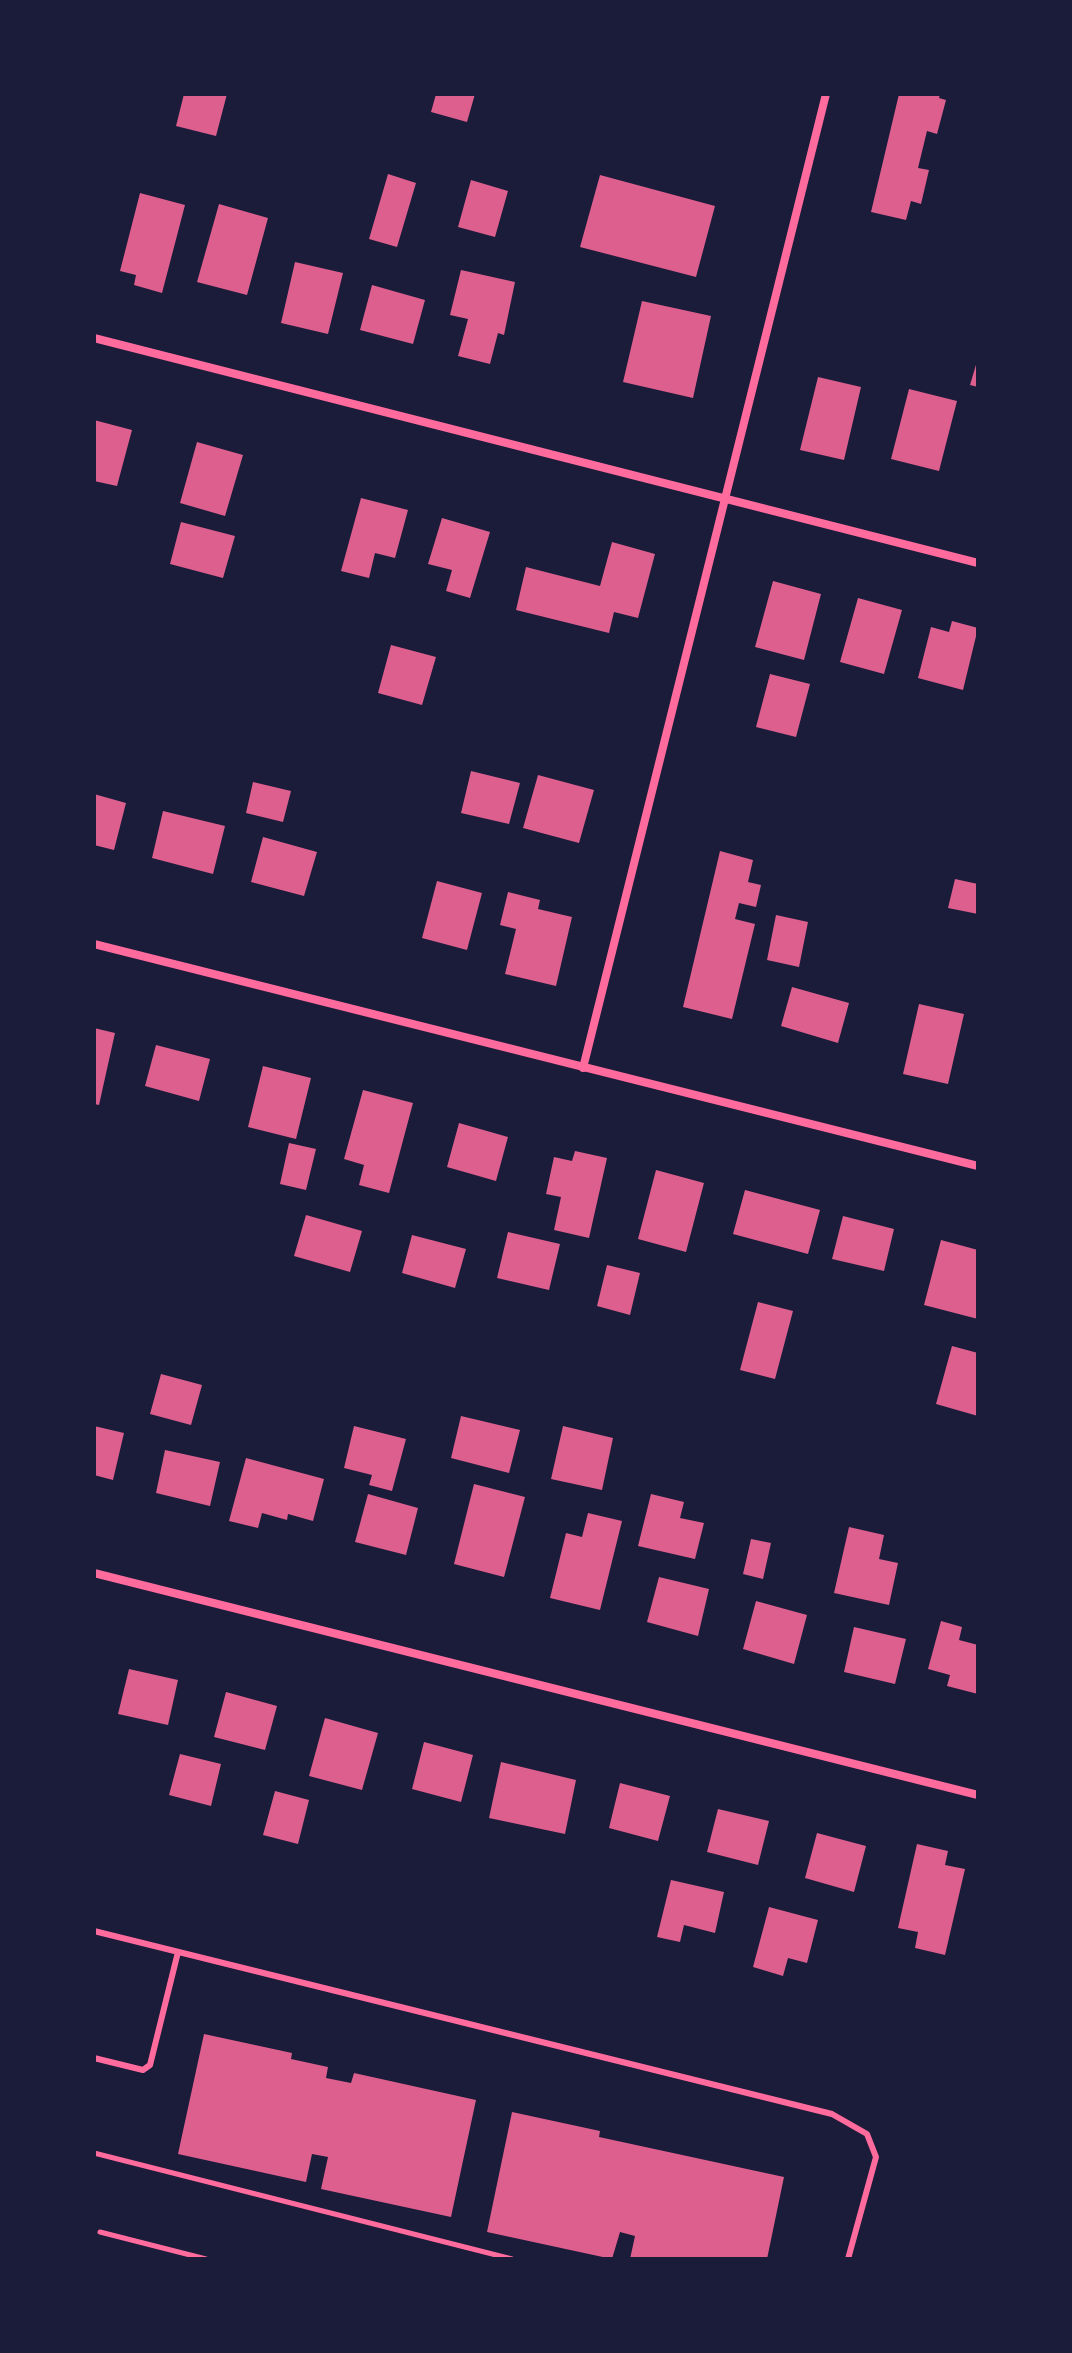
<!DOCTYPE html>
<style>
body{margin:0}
#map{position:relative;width:1072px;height:2353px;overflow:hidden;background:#1b1b3a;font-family:"PT Sans",sans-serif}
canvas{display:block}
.frame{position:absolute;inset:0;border:96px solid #1b1b3a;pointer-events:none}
</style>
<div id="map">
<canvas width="1072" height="2353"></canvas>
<div class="frame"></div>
</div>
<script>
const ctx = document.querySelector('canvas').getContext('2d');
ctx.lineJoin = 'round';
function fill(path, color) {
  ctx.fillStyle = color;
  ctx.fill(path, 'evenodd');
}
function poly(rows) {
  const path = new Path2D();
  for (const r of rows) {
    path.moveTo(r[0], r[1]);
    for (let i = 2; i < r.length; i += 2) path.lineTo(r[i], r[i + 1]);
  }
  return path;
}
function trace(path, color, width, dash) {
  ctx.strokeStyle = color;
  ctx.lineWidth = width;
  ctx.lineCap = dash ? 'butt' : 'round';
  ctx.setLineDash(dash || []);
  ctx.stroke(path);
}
const building = poly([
 [184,94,227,94,216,136,176,126],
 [436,94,475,94,467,122,431,112],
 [899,94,940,94,939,98,946,100,937,134,927,131,918,168,929,170,921,204,911,201,906,220,871,212],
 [388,174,416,183,397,247,369,239],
 [600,175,715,206,696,277,580,247],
 [471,180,508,191,495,237,458,227],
 [140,193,185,205,162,293,134,285,136,275,120,271],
 [219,204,268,218,247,295,197,282],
 [295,262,343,273,328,334,281,323],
 [461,270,515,282,504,335,498,333,490,364,458,356,468,319,450,315],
 [372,285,425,300,413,344,360,330],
 [642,301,711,316,693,398,623,382],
 [978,358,978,387,970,385],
 [818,377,861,387,844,460,800,450],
 [909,389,957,401,939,471,891,459],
 [94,420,132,430,117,486,94,481],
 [197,442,243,455,225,516,180,503],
 [361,498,408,510,395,558,375,553,369,578,341,571],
 [442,518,490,532,470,598,446,591,452,570,428,564],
 [181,522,235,536,223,578,170,564],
 [612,542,655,554,638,618,614,612,609,633,516,610,526,567,600,586],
 [773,581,821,594,804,660,755,647],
 [858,598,902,610,884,674,840,662],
 [952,621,978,628,963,690,918,678,931,627,949,632],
 [391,645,436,657,422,705,378,693],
 [770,674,810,684,796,737,756,727],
 [471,771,520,783,509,824,461,813],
 [538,775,594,790,579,843,523,828],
 [253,782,291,791,283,822,246,813],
 [94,794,126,803,114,850,94,845],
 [163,811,225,826,213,874,152,858],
 [263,837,317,852,304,896,251,882],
 [720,851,753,860,748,882,761,885,756,907,739,903,735,919,755,924,732,1019,683,1007],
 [955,879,978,884,978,914,948,908],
 [437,881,482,893,467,950,422,938],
 [508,892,540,900,538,909,572,917,556,986,505,974,516,929,500,925],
 [776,915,808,922,799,967,767,960],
 [792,987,849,1003,838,1043,781,1026],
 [919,1004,964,1014,948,1084,903,1074],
 [94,1028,115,1033,99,1105,94,1104],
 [156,1045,210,1059,199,1101,145,1086],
 [263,1066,311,1078,296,1139,248,1127],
 [363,1090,413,1103,389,1193,359,1185,364,1165,344,1159],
 [459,1123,508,1137,496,1181,447,1167],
 [289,1143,316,1149,306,1190,280,1184],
 [575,1151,607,1158,589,1238,554,1230,561,1197,546,1194,554,1157,572,1161],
 [656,1170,704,1183,686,1252,638,1239],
 [745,1190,820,1210,808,1254,733,1234],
 [306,1215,362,1231,350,1272,294,1256],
 [843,1216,894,1229,884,1271,832,1259],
 [508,1232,560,1244,549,1290,497,1278],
 [412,1235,466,1249,455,1288,402,1273],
 [941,1240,978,1250,978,1319,924,1305],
 [607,1265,640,1273,630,1315,597,1306],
 [758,1302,793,1311,775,1379,740,1370],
 [952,1346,978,1353,978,1416,936,1404],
 [161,1374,202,1385,191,1425,150,1414],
 [461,1416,520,1430,509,1473,451,1458],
 [94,1426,124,1433,113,1480,94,1475],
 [354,1426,406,1439,392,1491,369,1485,372,1475,344,1468],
 [563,1426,613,1438,602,1490,551,1479],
 [165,1450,220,1462,210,1506,156,1493],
 [246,1458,324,1479,313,1521,288,1514,287,1520,262,1513,258,1528,229,1521],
 [474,1484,525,1497,504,1577,454,1564],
 [368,1494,418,1508,406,1555,355,1542],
 [651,1494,684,1502,680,1518,704,1523,695,1559,638,1546],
 [588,1513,622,1521,600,1610,550,1598,566,1533,582,1537],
 [849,1527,884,1535,879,1559,898,1563,889,1605,834,1593],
 [751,1539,771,1543,763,1579,743,1574],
 [659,1577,709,1589,698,1636,647,1622],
 [756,1601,807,1615,794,1664,743,1649],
 [941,1621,962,1627,959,1640,978,1645,978,1694,947,1686,950,1675,928,1669],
 [854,1627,906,1639,895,1684,844,1672],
 [129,1669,178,1680,168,1725,118,1714],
 [226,1692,277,1706,265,1750,214,1737],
 [325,1718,378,1733,362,1790,309,1776],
 [424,1742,473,1755,461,1802,412,1789],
 [180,1754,221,1764,211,1806,169,1795],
 [501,1762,576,1780,565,1834,489,1818],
 [620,1783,670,1796,658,1841,609,1828],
 [275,1791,309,1800,298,1844,263,1835],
 [718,1809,769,1821,758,1865,707,1852],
 [817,1833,866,1846,854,1892,805,1878],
 [917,1844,948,1851,945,1865,965,1869,945,1955,915,1948,918,1932,898,1928],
 [671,1880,724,1892,715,1933,684,1925,680,1942,657,1937],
 [769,1907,818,1920,807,1963,788,1958,783,1976,753,1967],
 [204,2034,292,2053,291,2059,328,2067,326,2078,351,2083,354,2073,476,2100,451,2217,321,2189,328,2157,312,2154,306,2182,178,2154],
 [512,2112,600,2131,599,2137,784,2177,767,2259,630,2259,635,2236,620,2232,612,2259,487,2232]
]);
const path = poly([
 [94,2153,512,2259],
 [100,2232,206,2259]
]);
const service = poly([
 [94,1931,832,2114,867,2134,876,2157,848,2259],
 [94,2058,143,2070,150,2065,178,1952]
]);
const minor = poly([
 [94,338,978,563],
 [94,944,978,1166],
 [583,1068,826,94],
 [94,1573,978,1795]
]);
fill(building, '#dd5f8e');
trace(path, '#ff6b9d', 5);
trace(service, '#ff6b9d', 6);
trace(minor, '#ff6b9d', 8);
</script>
